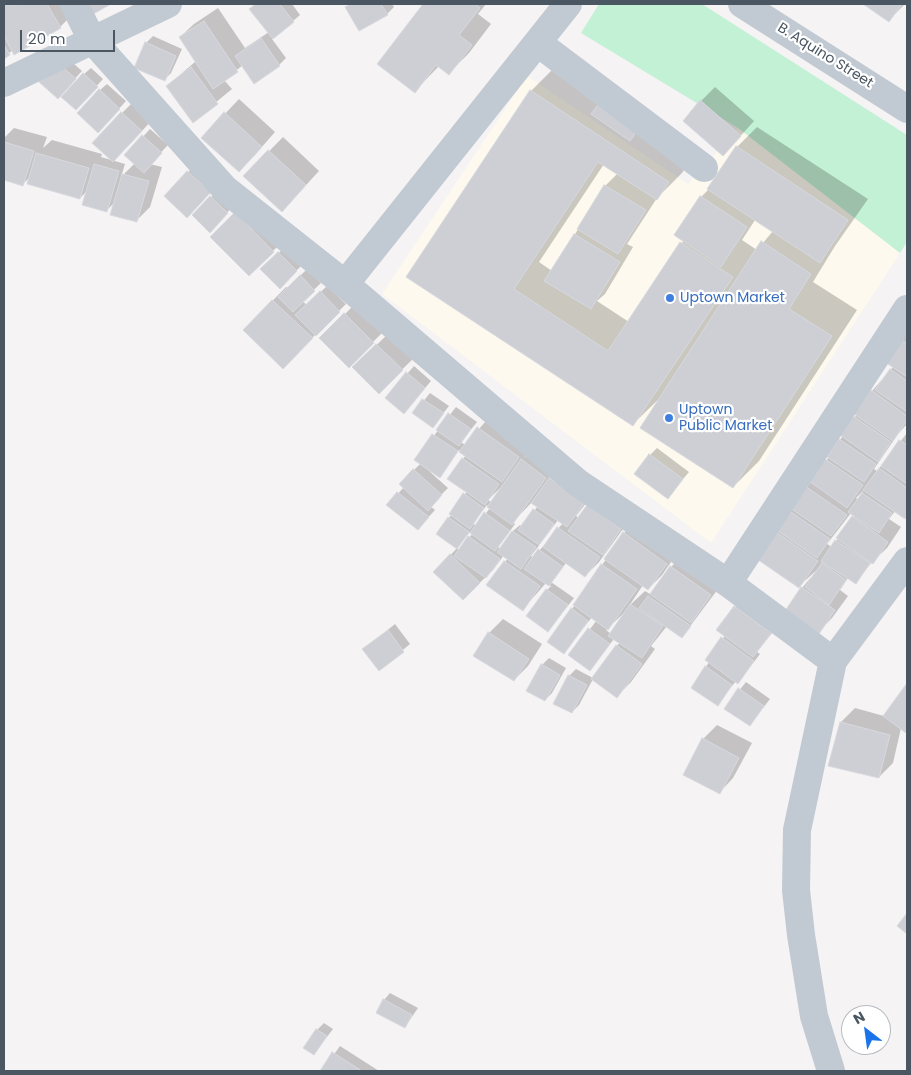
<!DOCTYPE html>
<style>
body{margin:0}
#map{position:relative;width:911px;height:1075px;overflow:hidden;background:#f5f3f3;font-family:Poppins,sans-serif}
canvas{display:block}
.frame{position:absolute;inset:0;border:5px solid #4a5661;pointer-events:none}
.north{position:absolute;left:841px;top:1005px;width:50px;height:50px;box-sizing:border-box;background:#fff;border:1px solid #b7bbc0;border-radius:50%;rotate:330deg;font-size:14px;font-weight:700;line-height:20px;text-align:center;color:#4a5661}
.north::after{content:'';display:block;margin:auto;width:18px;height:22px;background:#1a73e8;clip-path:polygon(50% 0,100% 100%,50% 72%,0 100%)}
.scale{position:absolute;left:20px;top:30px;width:95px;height:22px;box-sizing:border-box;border:2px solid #4a5661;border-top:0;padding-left:6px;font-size:15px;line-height:18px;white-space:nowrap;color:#4a5661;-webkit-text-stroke:4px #fff;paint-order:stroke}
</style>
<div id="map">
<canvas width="911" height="1075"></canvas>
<div class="frame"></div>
<div class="north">N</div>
<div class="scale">20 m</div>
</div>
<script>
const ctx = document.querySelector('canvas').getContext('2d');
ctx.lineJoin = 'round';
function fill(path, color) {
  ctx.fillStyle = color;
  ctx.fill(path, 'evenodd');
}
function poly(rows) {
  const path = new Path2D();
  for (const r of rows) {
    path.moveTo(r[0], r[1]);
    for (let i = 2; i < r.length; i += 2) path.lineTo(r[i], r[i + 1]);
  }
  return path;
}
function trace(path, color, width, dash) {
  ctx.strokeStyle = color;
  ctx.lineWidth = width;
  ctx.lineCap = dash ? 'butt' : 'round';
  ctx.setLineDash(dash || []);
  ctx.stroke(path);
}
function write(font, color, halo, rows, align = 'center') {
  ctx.font = font + ' Poppins,sans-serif';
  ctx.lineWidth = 4.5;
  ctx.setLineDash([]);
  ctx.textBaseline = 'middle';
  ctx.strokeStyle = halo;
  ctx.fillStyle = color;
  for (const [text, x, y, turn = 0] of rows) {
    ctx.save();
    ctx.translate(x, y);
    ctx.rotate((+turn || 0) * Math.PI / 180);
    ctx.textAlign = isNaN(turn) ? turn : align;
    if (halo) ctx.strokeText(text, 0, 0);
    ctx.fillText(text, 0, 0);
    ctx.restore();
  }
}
const commercial = poly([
 [527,76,688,184,738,128,900,253,711,543,382,294]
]);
const green = poly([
 [599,4,702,4,907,135,907,242,900,253,738,128,581,33]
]);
const shadow = poly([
 [4,4,69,4,74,13,60,27,13,50,4,57],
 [256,4,292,4,300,15,272,39,286,58,279,65,243,65,224,80,232,89,193,121,167,86,196,61,180,37,194,24,218,8,245,48,269,32,251,9],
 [350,4,392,4,394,7,387,14,347,7],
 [425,4,486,4,478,14,491,24,469,53,449,73,439,66,415,91,379,64],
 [865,4,905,4,889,20],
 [153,36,182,49,171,73,164,80,146,43],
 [65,56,82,71,58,97],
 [557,65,694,155,682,173,657,198,627,244,633,247,605,294,597,301,629,322,684,240,701,197,710,188,737,147,757,127,868,199,835,246,813,282,857,310,759,461,733,487,660,398,633,424,408,276,531,91],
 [604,164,618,173,605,186,552,271,539,262],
 [755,220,773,231,757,250,742,240],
 [91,68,103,79,82,102,84,74],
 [107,84,126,101,105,124,100,90],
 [715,87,754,121,737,140,701,101],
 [136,99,155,117,127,147,122,113],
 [239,99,275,132,253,157,202,138],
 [14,128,47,137,43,148,52,140,102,154,101,157,125,164,121,177,135,163,126,155,150,129,168,145,150,164,162,167,150,207,136,221,115,202,106,211,87,191,80,198,31,176,23,184,4,179,4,138],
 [283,137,319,171,296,196,245,176],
 [195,165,216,185,165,196],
 [218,190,234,205,210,231,194,215],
 [250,199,287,237,249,275,212,237],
 [286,246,303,264,280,287,262,269],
 [307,269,321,283,302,301,307,305,327,286,346,304,297,353,244,330,286,287,288,288],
 [359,300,387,328,349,366,321,338],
 [391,331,416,356,379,392,354,367],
 [907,333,907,424,898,434,874,469,877,471,907,433,907,515,905,518,895,511,889,519,901,527,887,548,872,562,855,583,848,578,840,590,848,596,832,618,818,632,802,588,818,569,799,586,756,557,829,457,872,391,894,366,887,361],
 [864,490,858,500,856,498],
 [851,513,855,515,832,547,827,544],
 [414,366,431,381,410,406,386,398],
 [430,393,449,406,433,426,414,413],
 [456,407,477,422,461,442,465,445,492,414,532,443,524,458,535,446,559,463,550,479,564,465,598,488,576,516,579,518,586,508,634,514,599,562,585,576,566,563,551,582,574,598,548,631,547,590,551,586,546,583,523,609,488,585,508,558,504,555,493,570,463,599,435,572,457,548,459,550,473,533,470,532,457,548,449,518,467,491,449,478,466,455,459,450,440,476,429,471,448,488,430,506,435,510,424,522,388,505,404,487,400,484,421,463,416,459],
 [501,487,491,502,488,500],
 [532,502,538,506,522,526,520,525,513,531,501,549,498,547,515,524,513,522],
 [487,505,490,508,476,526,473,523],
 [558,520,563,523,533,558,531,556],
 [657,448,689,472,668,497,650,455],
 [638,519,680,549,662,575,648,589,643,585,629,606,645,591,650,594,671,567,685,553,724,581,682,637,667,626,651,646,655,649,631,682,617,696,593,679,579,705,572,712,569,676,576,669,593,678,620,642,614,639,590,669,570,655,597,620,592,617,564,653,572,609,624,533],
 [625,612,611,634,606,630],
 [749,593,784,618,757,652,760,654,744,675,737,682,736,681,718,704,706,667,725,635,735,607],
 [503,619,542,644,528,666,514,680,489,633],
 [395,624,410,644,379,670,364,649],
 [549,658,566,668,552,693,545,700,542,665],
 [746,682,770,699,750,725,725,708],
 [907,685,907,730,906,731,901,728,893,763,879,777,829,765,841,722,855,708,884,716],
 [717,725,752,743,733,778,720,792,703,739],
 [390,993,418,1008,405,1027,384,1000],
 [324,1023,333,1029,314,1054,317,1030],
 [340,1046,379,1071,322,1071]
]);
const building = poly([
 [47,4,61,28,14,55,4,36,4,5,47,4],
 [80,4,111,4,88,17,80,4],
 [256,4,280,4,294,22,273,39,249,9,256,4],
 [351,4,381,4,388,15,359,31,345,7,351,4],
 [423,4,475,4,480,8,459,35,472,45,449,75,436,65,415,93,377,64,423,4],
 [863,4,902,4,889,22,863,4],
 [204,21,238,72,213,89,179,37,204,21],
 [261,38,280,66,254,84,235,56,261,38],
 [145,42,176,56,165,81,134,68,145,42],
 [4,45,10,55,4,59,4,45],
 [57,62,76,79,58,99,39,82,57,62],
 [191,67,218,104,193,123,166,86,191,67],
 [83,73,98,87,76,110,61,97,83,73],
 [99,89,120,109,98,133,77,113,99,89],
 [530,90,669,182,657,200,598,162,514,289,608,351,680,242,733,277,633,426,406,277,530,90],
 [604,97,642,124,630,141,591,114,604,97],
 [700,100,741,136,723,156,683,121,700,100],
 [121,112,142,131,113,162,92,143,121,112],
 [224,112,262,147,239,172,201,138,224,112],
 [142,135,162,153,144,173,124,155,142,135],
 [4,142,34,151,23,186,4,180,4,142],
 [736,146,848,220,820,263,707,189,736,146],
 [268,150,306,185,282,212,243,176,268,150],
 [36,153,89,168,80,199,27,184,36,153],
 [94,164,119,171,107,212,82,205,94,164],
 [187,171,211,192,187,218,164,196,187,171],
 [122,174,149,181,137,222,110,215,122,174],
 [604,185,646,210,618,254,577,229,604,185],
 [210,196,228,213,210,233,192,215,210,196],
 [700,196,747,227,721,267,674,235,700,196],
 [235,212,274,252,249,276,210,237,235,212],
 [574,234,620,262,591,309,544,281,574,234],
 [761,241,811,274,789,309,832,336,733,488,640,428,761,241],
 [278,252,297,271,280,289,260,269,278,252],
 [300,275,315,291,293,312,278,297,300,275],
 [320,291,340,312,316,336,295,315,320,291],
 [272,300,313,338,283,369,243,330,272,300],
 [344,313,374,343,349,368,319,338,344,313],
 [901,339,907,344,907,377,885,362,901,339],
 [376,344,403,370,379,394,352,367,376,344],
 [890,369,907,381,907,412,875,390,890,369],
 [406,372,425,388,404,414,385,398,406,372],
 [871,390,907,416,907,420,893,441,854,414,871,390],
 [422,399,444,413,433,428,412,413,422,399],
 [448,413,471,429,459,446,436,430,448,413],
 [853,416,891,442,878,462,840,435,853,416],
 [477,427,519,457,502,482,459,452,477,427],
 [432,434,458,451,440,478,414,460,432,434],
 [839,439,876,464,864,482,827,457,839,439],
 [899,440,907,445,907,484,881,466,899,440],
 [649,454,683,479,668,499,634,474,649,454],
 [462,458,499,484,485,505,447,479,462,458],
 [521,459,546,478,512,525,487,507,521,459],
 [825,459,863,485,847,508,809,481,825,459],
 [879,468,907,488,907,516,905,519,863,490,879,468],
 [413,469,442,495,428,511,399,484,413,469],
 [549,478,585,502,567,527,531,503,549,478],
 [805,486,847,515,831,536,790,508,805,486],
 [397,492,429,517,418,530,386,505,397,492],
 [463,493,484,508,470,529,449,514,463,493],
 [862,493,892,513,879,533,848,512,862,493],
 [587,505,621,529,603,555,568,531,587,505],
 [533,509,554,524,539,545,518,530,533,509],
 [788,510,830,539,817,558,775,529,788,510],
 [484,512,510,531,495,551,470,533,484,512],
 [852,516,888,542,873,564,836,538,852,516],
 [448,517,469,532,457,549,436,534,448,517],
 [557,527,600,557,585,577,543,547,557,527],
 [773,530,818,561,799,588,754,557,773,530],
 [512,531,536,547,521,569,497,552,512,531],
 [623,532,667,564,648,590,604,559,623,532],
 [468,536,500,559,486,578,454,556,468,536],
 [835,540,870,563,856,584,821,561,835,540],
 [538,549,563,567,549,586,524,569,538,549],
 [450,554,480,583,463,600,433,572,450,554],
 [504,561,540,586,523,611,486,585,504,561],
 [822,563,846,580,829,605,805,587,822,563],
 [601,564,637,589,608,630,573,605,601,564],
 [670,566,711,595,691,623,650,594,670,566],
 [801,587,835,610,819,634,785,611,801,587],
 [546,589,568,605,548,632,526,616,546,589],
 [648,596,691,626,682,638,639,608,648,596],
 [630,604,663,626,642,658,608,636,630,604],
 [734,606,771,633,753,657,716,630,734,606],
 [571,608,588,621,564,654,547,642,571,608],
 [588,628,610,644,590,671,568,655,588,628],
 [388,630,404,652,379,671,362,649,388,630],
 [488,632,529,659,514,681,473,656,488,632],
 [721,637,754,661,738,684,705,660,721,637],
 [616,645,642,664,617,698,591,679,616,645],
 [541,664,560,675,545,701,526,691,541,664],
 [705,666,732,685,718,706,691,688,705,666],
 [568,675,587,685,572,713,553,704,568,675],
 [907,683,907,731,906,733,883,716,907,683],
 [738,688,764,706,750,726,724,709,738,688],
 [840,722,890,735,879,778,828,766,840,722],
 [702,738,739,758,720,794,683,775,702,738],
 [907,913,907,934,897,926,907,913],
 [383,999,412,1015,405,1028,376,1013,383,999],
 [316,1029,327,1036,314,1055,303,1048,316,1029],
 [332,1052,362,1071,320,1071,332,1052]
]);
const minor = poly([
 [74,4,92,40,225,189,345,284,578,483,728,583,833,661],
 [742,4,907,109],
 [538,43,704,168],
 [4,83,168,4],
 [345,284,568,4],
 [728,583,907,309],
 [831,1071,814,1016,801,935,796,890,797,830,833,661,907,561]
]);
const markers = [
 [670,298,5,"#3f7fe0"],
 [669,418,5,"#3f7fe0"]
];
const streetNames = [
 ["B. Aquino Street",825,56,32]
];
const shopNames = [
 ["Uptown Market",680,298],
 ["Uptown",679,410],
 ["Public Market",679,426]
];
fill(commercial, '#fdf9ef');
fill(green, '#c3f1d5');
fill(shadow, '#0003');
fill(building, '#cdcfd5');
trace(building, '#d7d9de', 1);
trace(minor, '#c1cad2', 28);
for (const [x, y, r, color] of markers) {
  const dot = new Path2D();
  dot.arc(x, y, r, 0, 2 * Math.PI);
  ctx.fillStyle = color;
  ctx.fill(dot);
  trace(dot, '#fff', 2);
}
write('14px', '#4a5661', '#fff', streetNames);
write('14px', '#366cbe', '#fff', shopNames, 'left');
</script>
